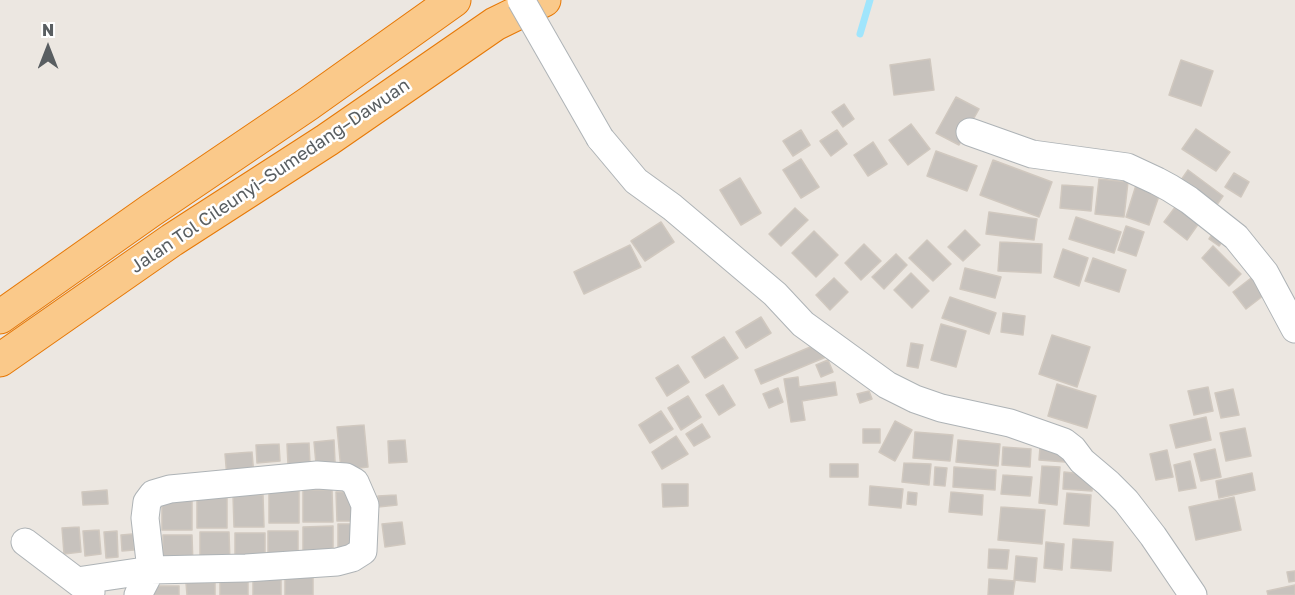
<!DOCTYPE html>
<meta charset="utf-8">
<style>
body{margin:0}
#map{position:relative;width:1295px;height:595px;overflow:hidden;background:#ece7e1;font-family:"Golos Text",sans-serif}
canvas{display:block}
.north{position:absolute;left:18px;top:18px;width:60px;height:60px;-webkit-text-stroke:4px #fff;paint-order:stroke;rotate:0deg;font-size:16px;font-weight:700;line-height:24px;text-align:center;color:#595e61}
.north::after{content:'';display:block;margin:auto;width:21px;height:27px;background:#595e61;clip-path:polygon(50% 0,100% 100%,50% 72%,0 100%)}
</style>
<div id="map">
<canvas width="1295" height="595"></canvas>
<div class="north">N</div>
</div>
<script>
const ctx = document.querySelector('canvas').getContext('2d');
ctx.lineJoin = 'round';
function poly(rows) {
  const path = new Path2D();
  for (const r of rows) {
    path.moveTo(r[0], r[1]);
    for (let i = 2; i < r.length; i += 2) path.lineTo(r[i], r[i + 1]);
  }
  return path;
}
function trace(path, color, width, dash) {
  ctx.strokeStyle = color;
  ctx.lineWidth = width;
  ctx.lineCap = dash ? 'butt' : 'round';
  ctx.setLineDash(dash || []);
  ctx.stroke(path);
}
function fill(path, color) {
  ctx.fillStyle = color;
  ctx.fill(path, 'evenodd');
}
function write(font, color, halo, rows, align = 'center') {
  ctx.font = font + ' "Golos Text",sans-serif';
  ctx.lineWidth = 5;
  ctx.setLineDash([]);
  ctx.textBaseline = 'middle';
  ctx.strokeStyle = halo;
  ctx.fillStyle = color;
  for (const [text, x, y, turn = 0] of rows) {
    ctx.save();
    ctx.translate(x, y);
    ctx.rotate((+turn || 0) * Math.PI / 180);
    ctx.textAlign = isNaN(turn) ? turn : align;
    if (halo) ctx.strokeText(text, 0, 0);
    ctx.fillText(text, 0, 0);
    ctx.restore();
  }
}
const stream = poly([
 [860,34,870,0]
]);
const building = poly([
 [930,59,934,90,894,95,890,65,930,59],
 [1181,60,1213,71,1201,106,1169,95,1181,60],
 [956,97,979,109,959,145,936,133,956,97],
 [844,104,854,119,843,127,832,112,844,104],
 [911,124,930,149,908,165,889,140,911,124],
 [1196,129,1230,152,1216,171,1182,149,1196,129],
 [801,130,810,145,793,156,783,141,801,130],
 [837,130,847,144,831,156,820,141,837,130],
 [873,142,887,164,868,176,854,155,873,142],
 [936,151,977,166,967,191,927,176,936,151],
 [801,159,819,187,801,198,783,170,801,159],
 [993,160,1052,182,1039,217,980,195,993,160],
 [1188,170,1223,196,1214,209,1179,183,1188,170],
 [1234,173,1249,182,1241,197,1225,187,1234,173],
 [740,178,761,213,741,225,720,190,740,178],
 [1099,179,1128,182,1124,217,1095,214,1099,179],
 [1137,182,1161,190,1149,225,1126,217,1137,182],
 [1062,185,1093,187,1091,211,1060,208,1062,185],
 [1176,206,1199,223,1187,240,1164,222,1176,206],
 [795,208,808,220,781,246,769,234,795,208],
 [989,212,1037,219,1034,240,986,234,989,212],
 [1076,217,1121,232,1114,253,1069,239,1076,217],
 [661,222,674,242,645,261,631,241,661,222],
 [1126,226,1144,232,1136,256,1118,250,1126,226],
 [1216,228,1227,235,1219,246,1209,239,1216,228],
 [965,230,980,245,963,261,948,247,965,230],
 [814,231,838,255,816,277,792,253,814,231],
 [927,240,951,264,933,281,909,258,927,240],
 [1000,242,1042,244,1041,273,998,271,1000,242],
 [864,244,881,261,861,280,845,263,864,244],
 [630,245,641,267,584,294,574,272,630,245],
 [1213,246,1241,274,1229,286,1202,258,1213,246],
 [1063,249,1088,258,1079,286,1054,277,1063,249],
 [896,254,907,265,884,289,872,277,896,254],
 [1093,258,1126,270,1119,292,1085,281,1093,258],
 [965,268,1001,277,995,298,960,289,965,268],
 [911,273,929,291,912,308,894,290,911,273],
 [1255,275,1268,292,1246,309,1233,292,1255,275],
 [834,278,848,292,830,310,816,295,834,278],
 [950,297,996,313,989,334,942,318,950,297],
 [1003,313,1025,316,1023,335,1001,332,1003,313],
 [761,317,771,333,746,348,736,332,761,317],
 [941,324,966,331,956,367,931,360,941,324],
 [1052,335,1090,347,1077,387,1039,374,1052,335],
 [724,337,738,358,705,378,692,357,724,337],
 [820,343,826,357,761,384,755,370,820,343],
 [911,343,923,345,918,368,907,366,911,343],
 [828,360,833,372,821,377,816,365,828,360],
 [678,365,689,382,667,396,656,378,678,365],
 [798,377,799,387,835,382,837,395,802,401,805,420,791,422,784,379,798,377],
 [1057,384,1096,396,1087,428,1048,416,1057,384],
 [723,385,735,405,719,415,706,395,723,385],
 [1208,387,1213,411,1194,415,1188,391,1208,387],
 [778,388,783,402,769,408,763,394,778,388],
 [1233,389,1239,415,1221,418,1215,393,1233,389],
 [869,391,872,399,860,403,857,394,869,391],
 [688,396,701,417,681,430,668,408,688,396],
 [661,411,673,429,650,443,639,425,661,411],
 [1206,417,1211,440,1176,448,1170,425,1206,417],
 [895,421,912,430,895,461,879,452,895,421],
 [702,424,710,437,694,446,686,434,702,424],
 [364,425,368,467,341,470,337,427,364,425],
 [1245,428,1251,456,1226,461,1220,433,1245,428],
 [863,429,880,429,880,443,863,443,863,429],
 [915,432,953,435,950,461,913,458,915,432],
 [676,436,688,454,662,469,652,452,676,436],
 [334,440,335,462,316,464,314,442,334,440],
 [405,440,407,462,389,463,388,441,405,440],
 [958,440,1000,444,998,466,956,462,958,440],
 [309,443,310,464,288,465,287,444,309,443],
 [279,444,280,461,257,463,256,445,279,444],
 [1003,447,1031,449,1030,467,1002,465,1003,447],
 [1040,447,1066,450,1065,462,1039,460,1040,447],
 [1215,449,1221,477,1201,481,1194,454,1215,449],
 [1167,450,1173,477,1156,480,1150,454,1167,450],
 [252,452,254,476,227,478,225,454,252,452],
 [1190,461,1196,488,1179,491,1174,465,1190,461],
 [904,463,931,464,929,485,902,482,904,463],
 [830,464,858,464,858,477,830,477,830,464],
 [1042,466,1060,467,1057,505,1039,503,1042,466],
 [935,467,947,468,945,486,934,485,935,467],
 [954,467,996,470,995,490,953,487,954,467],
 [1064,472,1093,475,1092,491,1063,489,1064,472],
 [1252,473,1255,490,1219,498,1216,481,1252,473],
 [1003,475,1032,477,1030,496,1001,494,1003,475],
 [662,484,688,484,688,506,663,507,662,484],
 [870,486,903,489,901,508,869,505,870,486],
 [107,490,108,504,83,505,82,492,107,490],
 [303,490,332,490,333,522,303,522,303,490],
 [299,491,299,523,269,523,269,492,299,491],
 [336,492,354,492,354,521,337,521,336,492],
 [908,492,917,493,916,505,907,504,908,492],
 [951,492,983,495,982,515,949,512,951,492],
 [1067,493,1091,495,1089,526,1064,524,1067,493],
 [233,495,263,495,264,527,234,527,233,495],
 [396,495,397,505,378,507,378,496,396,495],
 [197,496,227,496,227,528,197,528,197,496],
 [1234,497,1241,530,1196,540,1189,507,1234,497],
 [162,498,192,498,192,530,162,530,162,498],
 [1001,507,1045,510,1042,544,998,540,1001,507],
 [402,522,405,544,385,547,382,524,402,522],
 [338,524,356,524,356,553,338,553,338,524],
 [333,526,333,558,303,558,303,527,333,526],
 [79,527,81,552,64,554,62,528,79,527],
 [99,530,101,554,85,556,83,531,99,530],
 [117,531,118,557,106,558,104,532,117,531],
 [268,531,298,531,298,562,268,563,268,531],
 [200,532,229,532,230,564,200,564,200,532],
 [235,533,265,533,265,565,235,565,235,533],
 [133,534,134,550,122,551,121,535,133,534],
 [163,535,192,535,193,566,163,567,163,535],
 [1073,539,1113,542,1111,571,1071,568,1073,539],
 [1046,542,1064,544,1062,570,1044,568,1046,542],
 [989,549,1009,550,1007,569,988,568,989,549],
 [1016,556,1037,558,1035,582,1014,580,1016,556],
 [1295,571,1295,581,1289,582,1287,572,1295,571],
 [285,575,313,575,313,595,285,595,285,575],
 [253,576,281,576,281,595,253,595,253,576],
 [989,579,1015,581,1013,595,988,595,989,579],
 [220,582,248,582,248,595,220,595,220,582],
 [186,583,215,583,215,595,187,595,186,583],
 [1295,585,1295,595,1268,595,1267,591,1295,585],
 [151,586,179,586,179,595,151,595,151,586]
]);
const minor = poly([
 [970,132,1032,154,1127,167,1157,181,1170,188,1189,200,1236,237,1265,273,1295,329],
 [600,138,636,181,672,207,775,294,803,324,887,385,915,399,941,408,1010,423,1064,442,1073,449,1082,461,1108,483,1126,501,1153,536,1193,595],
 [25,542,91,592],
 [77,581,151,570,246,568,337,562,352,558,363,551,365,505,355,482,346,477,317,475,170,489,153,494,147,502,145,518,151,570,138,595]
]);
const motorway = poly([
 [0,317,150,211,308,104,454,0],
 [0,360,172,240,327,140,495,24,544,0]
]);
const minorBridge = poly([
 [521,0,600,138]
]);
const streetNames = [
 ["Jalan Tol Cileunyi–Sumedang–Dawuan",270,176,-34]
];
trace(stream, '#a0e5fc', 7);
fill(building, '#c7c2bd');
trace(building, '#d0c8bf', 1.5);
trace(minor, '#aeb3b6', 29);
trace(motorway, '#e67806', 35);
trace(minor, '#fff', 27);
trace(motorway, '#fac98a', 33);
trace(minorBridge, '#aeb3b6', 29, []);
trace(minorBridge, '#fff', 27);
write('18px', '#595e61', '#fff', streetNames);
</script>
